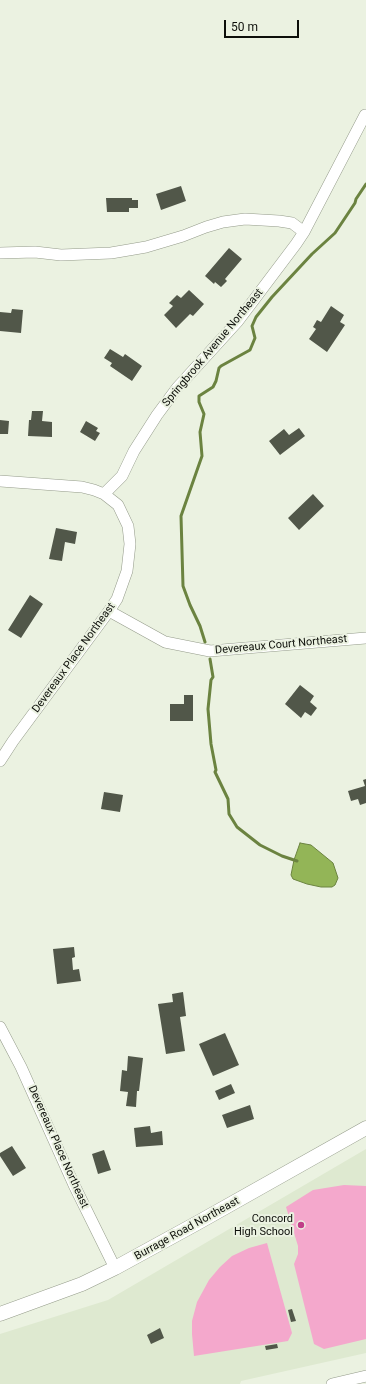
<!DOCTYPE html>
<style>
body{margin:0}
#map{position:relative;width:366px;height:1384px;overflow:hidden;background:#ebf2e1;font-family:Roboto,sans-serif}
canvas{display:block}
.scale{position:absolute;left:224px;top:20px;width:75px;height:18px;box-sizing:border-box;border:2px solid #0d0f0a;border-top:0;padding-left:5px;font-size:12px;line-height:14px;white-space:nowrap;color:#0d0f0a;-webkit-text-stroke:3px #ebf2e1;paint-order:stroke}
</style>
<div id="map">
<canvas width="366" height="1384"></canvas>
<div class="scale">50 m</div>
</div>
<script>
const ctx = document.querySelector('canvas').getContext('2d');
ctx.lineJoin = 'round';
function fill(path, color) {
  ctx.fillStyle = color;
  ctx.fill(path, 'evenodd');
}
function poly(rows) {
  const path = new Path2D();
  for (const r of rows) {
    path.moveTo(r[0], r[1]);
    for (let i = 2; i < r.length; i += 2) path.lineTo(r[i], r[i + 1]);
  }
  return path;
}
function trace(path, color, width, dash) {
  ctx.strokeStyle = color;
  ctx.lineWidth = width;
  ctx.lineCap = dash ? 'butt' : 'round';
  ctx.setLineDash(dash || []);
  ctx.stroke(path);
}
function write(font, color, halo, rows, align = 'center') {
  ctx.font = font + ' Roboto,sans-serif';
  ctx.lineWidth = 4;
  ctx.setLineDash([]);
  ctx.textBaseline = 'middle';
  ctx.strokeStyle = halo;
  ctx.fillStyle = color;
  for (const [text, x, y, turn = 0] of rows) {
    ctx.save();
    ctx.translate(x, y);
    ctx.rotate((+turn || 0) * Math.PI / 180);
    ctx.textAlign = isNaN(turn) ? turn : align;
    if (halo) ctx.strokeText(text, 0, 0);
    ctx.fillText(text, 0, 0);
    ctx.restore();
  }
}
const built = poly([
 [366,1149,366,1353,241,1381,240,1384,0,1384,0,1334,108,1300]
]);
const green = poly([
 [344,1185,366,1186,366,1339,324,1349,314,1344,294,1264,298,1254,298,1246,286,1207,313,1190],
 [267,1243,292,1333,288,1341,194,1356,192,1334,192,1321,197,1302,209,1280,220,1267,232,1256,249,1248]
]);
const water = poly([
 [300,843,311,845,333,863,338,878,335,885,332,887,321,887,307,884,293,879,291,875,294,860,300,843]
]);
const stream = poly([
 [205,642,200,626,190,605,183,586,181,516,202,456,200,432,204,414,199,402,199,396,213,387,216,381,219,368,221,366,250,350,255,338,252,326,256,317,272,297,312,254,335,233,355,203,356,199,366,184],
 [210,659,213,677,211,680,208,709,211,744,216,770,215,772,228,799,229,814,237,827,260,845,282,856,297,861]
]);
const building = poly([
 [181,186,186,201,161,210,156,194],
 [106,198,132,198,132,200,138,200,138,208,129,208,129,212,107,212],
 [229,248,242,259,225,279,227,281,221,287,215,282,214,284,205,276],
 [189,290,204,304,193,316,190,314,176,328,164,315,173,306,169,303,177,295,181,298],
 [331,306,344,315,340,322,345,325,327,352,309,339,316,329,313,327,317,320,321,322],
 [12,309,23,310,21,333,0,331,0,312,11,313],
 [110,349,123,357,125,354,142,366,132,381,110,366,112,363,104,358],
 [32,411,43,411,42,421,52,422,52,437,28,436,29,420,31,420],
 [0,420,9,421,8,434,0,434],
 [86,421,98,428,96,431,100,433,95,441,80,432],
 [299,428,305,436,280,455,269,441,284,429,289,435],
 [313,494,324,506,299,530,288,518],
 [56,528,77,532,75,544,65,542,62,561,49,559],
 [30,595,43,604,21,638,8,630],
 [300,685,314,696,310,702,317,708,311,716,305,712,301,718,285,704],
 [184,695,193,695,193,721,170,721,170,704,184,704],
 [366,779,366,803,360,805,358,799,351,801,348,791,365,786,363,780],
 [104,792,123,795,120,812,101,809],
 [74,947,75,957,72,958,73,970,79,969,81,981,57,984,53,949],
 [183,992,186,1016,180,1017,185,1051,166,1054,158,1004,173,1002,172,994],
 [225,1033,239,1065,213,1076,199,1044],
 [128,1056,143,1058,139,1091,137,1091,136,1107,126,1106,128,1092,120,1091,122,1070,127,1071],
 [231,1084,235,1093,219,1100,215,1091],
 [250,1105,254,1119,227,1128,222,1115],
 [150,1126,151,1133,162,1131,163,1145,136,1147,134,1128],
 [12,1146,26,1168,13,1176,0,1156,0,1153],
 [104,1150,111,1170,98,1174,92,1154],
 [292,1309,296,1321,291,1322,288,1310],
 [160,1328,164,1338,151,1344,147,1335],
 [277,1344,278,1348,266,1350,265,1346]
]);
const minor = poly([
 [0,253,35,252,61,255,111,253,146,247,183,236,206,227,223,222,245,219,279,221,292,223,304,232],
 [0,481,82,487,94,490,104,494,118,505,128,526,130,544,127,571,117,599,109,611,13,741,0,761],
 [104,494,122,476,134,451,157,415,177,388,238,321,296,244,304,232,365,115],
 [109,611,165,642,210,651,366,638],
 [0,1027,21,1067,74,1185,115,1268],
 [332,1384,366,1376]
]);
const tertiary = poly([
 [0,1314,82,1284,115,1268,199,1222,366,1128]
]);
const markers = [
 [301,1225,4,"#c03f88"]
];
const streetNames = [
 ["Springbrook Avenue Northeast",213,348,-50],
 ["Devereaux Court Northeast",281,645,-5],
 ["Devereaux Place Northeast",74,658,-54],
 ["Devereaux Place Northeast",58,1147,66],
 ["Burrage Road Northeast",187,1229,-29]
];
const poiNames = [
 ["Concord",293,1219],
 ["High School",293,1232]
];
fill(built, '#dee9d0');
fill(green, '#f4a8cc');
fill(water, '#93b557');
trace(water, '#6b8340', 1);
trace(stream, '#6b8340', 3);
fill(building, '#515749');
trace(minor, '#949b8a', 12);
trace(tertiary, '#949b8a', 15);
trace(minor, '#fff', 11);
trace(tertiary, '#fff', 14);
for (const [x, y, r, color] of markers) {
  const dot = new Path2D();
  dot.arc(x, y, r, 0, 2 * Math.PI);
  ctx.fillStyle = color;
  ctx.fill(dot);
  trace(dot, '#ebf2e1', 1.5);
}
write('11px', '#0d0f0a', '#ebf2e1', streetNames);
write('11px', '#0d0f0a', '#ebf2e1', poiNames, 'right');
</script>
